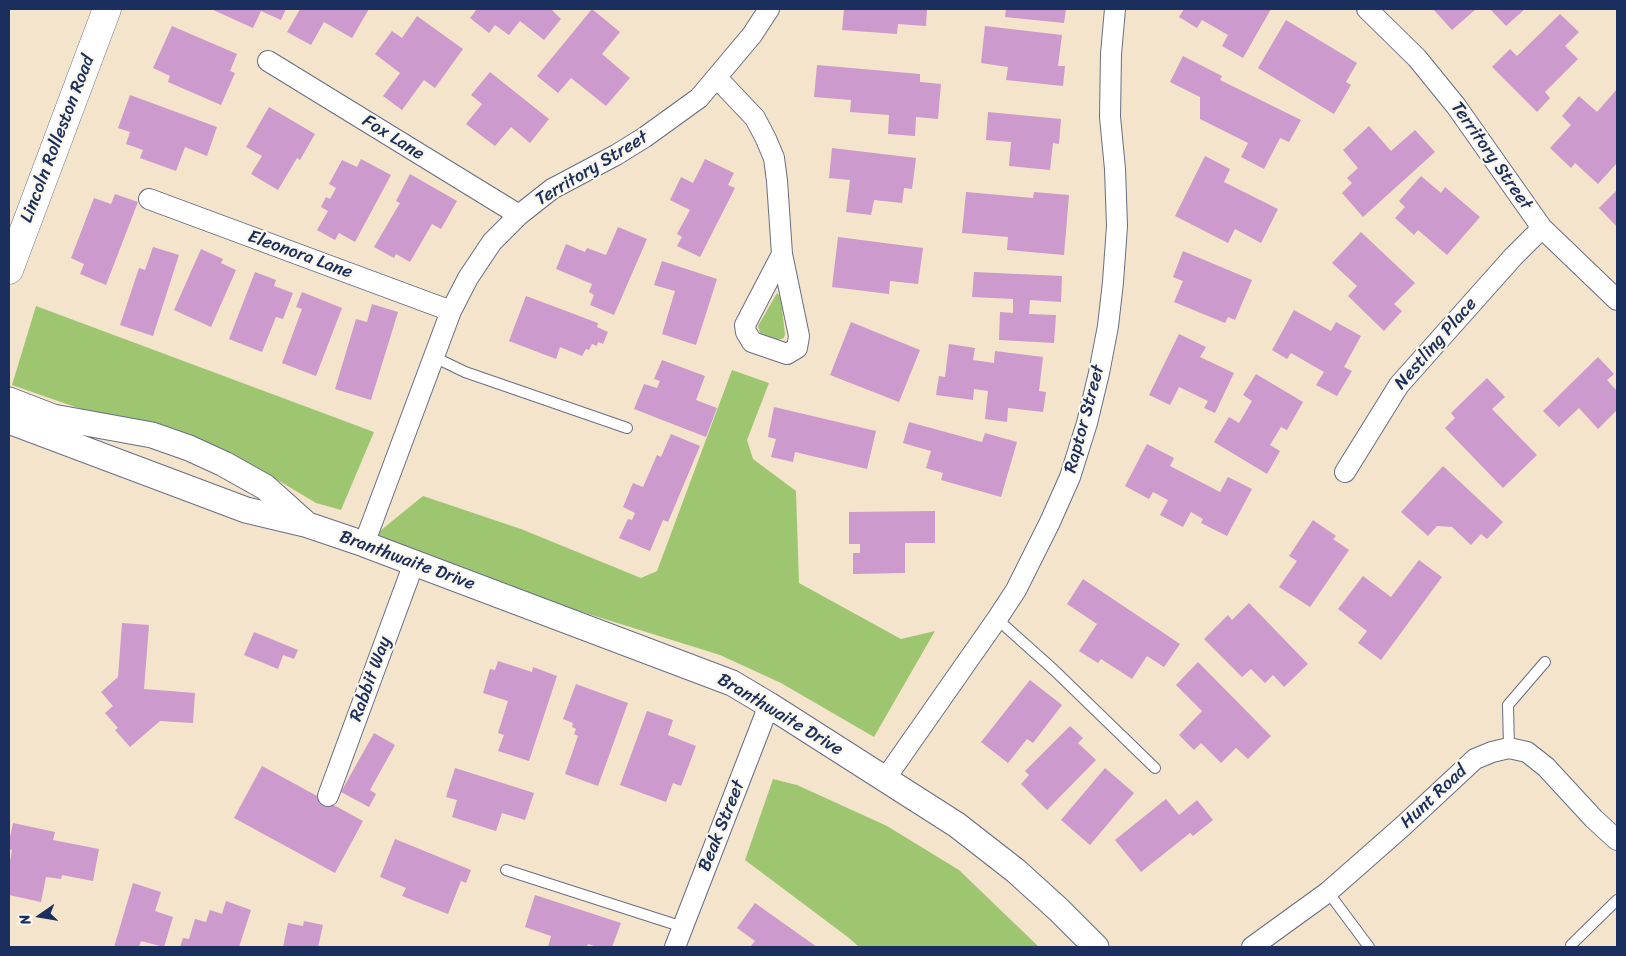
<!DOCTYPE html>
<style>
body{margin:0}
#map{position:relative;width:1626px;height:956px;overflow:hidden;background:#f4e4cb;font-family:Sriracha,sans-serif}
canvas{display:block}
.frame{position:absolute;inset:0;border:10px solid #1b2f5e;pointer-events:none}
.north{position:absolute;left:15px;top:891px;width:50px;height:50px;-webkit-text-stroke:4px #fbf7ec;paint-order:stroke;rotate:257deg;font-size:14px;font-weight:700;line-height:20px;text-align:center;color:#1b2f5e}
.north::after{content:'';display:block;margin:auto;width:18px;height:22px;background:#1b2f5e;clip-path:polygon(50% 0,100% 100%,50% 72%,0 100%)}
</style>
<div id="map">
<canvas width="1626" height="956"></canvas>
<div class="frame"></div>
<div class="north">N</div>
</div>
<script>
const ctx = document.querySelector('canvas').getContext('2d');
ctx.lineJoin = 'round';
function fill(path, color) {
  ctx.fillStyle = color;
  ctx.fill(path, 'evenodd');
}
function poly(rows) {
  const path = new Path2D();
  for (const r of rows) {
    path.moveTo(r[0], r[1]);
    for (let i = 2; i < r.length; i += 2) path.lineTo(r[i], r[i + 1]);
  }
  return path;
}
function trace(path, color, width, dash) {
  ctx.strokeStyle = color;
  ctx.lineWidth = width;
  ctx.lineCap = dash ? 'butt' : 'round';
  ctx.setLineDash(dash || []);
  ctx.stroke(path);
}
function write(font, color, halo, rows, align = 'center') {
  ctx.font = font + ' Sriracha,sans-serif';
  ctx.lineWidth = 4.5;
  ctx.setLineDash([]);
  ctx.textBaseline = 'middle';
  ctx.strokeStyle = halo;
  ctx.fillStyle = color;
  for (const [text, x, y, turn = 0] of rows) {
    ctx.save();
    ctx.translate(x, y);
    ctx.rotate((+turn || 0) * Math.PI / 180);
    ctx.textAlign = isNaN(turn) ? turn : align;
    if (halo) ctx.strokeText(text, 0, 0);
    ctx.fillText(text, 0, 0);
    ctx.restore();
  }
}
const green = poly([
 [777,293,779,295,781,300,785,334,784,338,778,340,760,333,758,326],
 [36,306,374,432,341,510,316,503,271,476,175,429,81,409,12,385],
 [732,370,769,383,747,440,753,459,796,491,799,583,901,639,935,631,874,737,781,683,720,655,364,544,423,496,521,529,641,578,657,571],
 [773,779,797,785,887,826,959,870,1039,947,859,947,849,938,745,860]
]);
const building = poly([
 [211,9,286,9,281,20,261,11,253,28],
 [300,9,369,9,352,38,324,22,311,45,287,32],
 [477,9,551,9,561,19,544,40,520,21,509,35,495,25,489,33,470,18],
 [592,9,620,32,602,54,630,78,606,106,571,78,558,93,537,76],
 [844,9,927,9,926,26,898,24,897,34,842,30],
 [1006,9,1066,9,1064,23,1005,17],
 [1184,9,1271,9,1243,58,1222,46,1228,35,1202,20,1197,28,1179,17],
 [1433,9,1476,9,1452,30],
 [1490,9,1525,9,1506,26],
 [1560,14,1579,32,1565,46,1578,59,1545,92,1550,98,1537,112,1492,67,1510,49,1517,56],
 [417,16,463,49,435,88,424,80,402,110,383,96,400,73,375,54,392,31,402,38],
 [1286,20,1357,63,1346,82,1351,85,1334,114,1258,68],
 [172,26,237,54,230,71,235,73,221,105,168,82,170,76,153,68],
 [985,26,1062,35,1058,66,1065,66,1063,86,1006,80,1008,67,981,63],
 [1183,56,1222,76,1220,80,1301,120,1289,142,1280,138,1264,169,1241,157,1248,143,1200,119,1200,97,1170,82],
 [817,65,920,74,920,82,941,84,938,119,916,117,915,136,888,134,889,115,850,112,851,100,814,97],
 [490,72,549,119,530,143,511,127,495,146,466,124,482,104,471,95],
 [1617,89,1617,163,1598,184,1575,163,1571,168,1550,148,1571,125,1562,116,1579,96,1597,112],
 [130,95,217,127,207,156,185,147,176,171,140,158,143,150,126,144,130,132,118,128],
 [269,107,315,134,300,160,297,158,278,190,251,174,262,156,246,147],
 [988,112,1061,119,1059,144,1053,143,1050,170,1009,166,1011,142,986,140],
 [1369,126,1391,151,1415,130,1435,152,1363,217,1342,193,1352,183,1347,178,1358,168,1343,150],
 [832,148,916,158,912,189,904,188,902,203,874,200,871,215,846,212,850,180,829,178],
 [1205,156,1230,169,1224,182,1278,209,1261,243,1235,229,1228,243,1175,216],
 [361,159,391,175,355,242,339,233,335,240,317,230,328,211,321,207,326,197,330,199,336,188,329,184,342,160,357,167],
 [705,159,734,173,728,185,735,188,700,257,677,246,682,237,677,234,690,210,670,200,681,177,693,183],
 [410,174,457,201,441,229,432,224,410,262,396,254,394,258,374,247,400,203,396,201],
 [1421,176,1441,193,1445,187,1480,217,1447,255,1418,230,1414,235,1395,218,1405,207,1399,201],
 [1617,190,1617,227,1599,208],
 [966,192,1033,198,1034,192,1069,195,1064,255,1007,250,1008,237,962,233],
 [115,194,138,202,106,285,80,274,84,264,71,258,94,198,111,204],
 [618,227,647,239,614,315,590,305,594,295,589,292,592,284,556,269,566,244,585,252,587,248,606,255],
 [1361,232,1415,283,1394,304,1402,311,1384,331,1348,296,1357,286,1332,263],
 [838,237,923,248,918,284,890,281,889,294,832,287],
 [153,247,179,255,153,336,120,325,139,268,145,270],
 [201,249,223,259,221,263,236,270,211,327,174,310],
 [1183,251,1252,280,1235,320,1228,317,1225,323,1174,302,1183,281,1173,277],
 [662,261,717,279,696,345,662,334,675,291,654,285],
 [255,272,276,280,274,286,293,293,283,319,276,317,262,352,229,339],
 [974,272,1062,276,1061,302,1030,300,1029,314,1056,315,1054,343,999,340,1000,312,1013,313,1013,299,972,297],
 [302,292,342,308,316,376,282,363,302,309,296,307],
 [526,296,598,323,597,327,608,332,603,344,598,342,597,346,592,344,589,350,586,349,582,356,560,347,556,359,509,341],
 [372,304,398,312,371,400,335,389,356,319,367,322],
 [1294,310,1331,331,1336,322,1361,336,1344,367,1352,371,1337,396,1316,385,1324,372,1291,353,1287,359,1272,350],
 [851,322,920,350,899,402,830,375],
 [1179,334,1206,347,1200,357,1234,373,1215,413,1204,408,1208,401,1179,387,1170,405,1149,395],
 [949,344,975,348,973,360,994,363,995,351,1043,357,1039,391,1046,392,1043,412,1008,408,1007,422,985,419,988,391,974,389,973,400,936,395,939,376,945,377],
 [1598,357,1614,374,1607,380,1617,391,1617,410,1598,429,1579,408,1559,427,1543,411],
 [662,360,705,376,696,400,717,408,706,437,634,409,644,384,657,388,660,381,654,379],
 [1256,374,1303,402,1287,430,1281,427,1270,445,1280,451,1267,474,1214,442,1229,417,1239,423,1252,401,1243,395],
 [1487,378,1505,397,1492,409,1537,455,1503,488,1445,428,1455,418,1451,413],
 [774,407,876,431,867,469,795,452,793,462,771,457,776,439,768,437],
 [909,422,982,442,985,433,1017,442,1001,497,941,480,943,473,926,468,931,451,903,443],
 [671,434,700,446,668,522,663,520,650,551,619,538,628,519,632,520,635,513,623,507,633,483,643,487,657,455,661,457],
 [1147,444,1174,458,1170,466,1220,492,1228,477,1252,489,1227,536,1201,523,1203,519,1191,512,1183,527,1160,515,1168,500,1153,492,1149,499,1125,486],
 [1443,466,1503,522,1487,539,1481,534,1471,545,1452,527,1437,526,1428,536,1401,512],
 [935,511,935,543,905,543,905,573,853,574,853,553,860,553,860,544,849,544,849,512],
 [1313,520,1336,536,1333,539,1349,550,1310,607,1279,587,1297,561,1289,556],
 [1419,560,1442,577,1381,660,1358,643,1367,631,1338,609,1363,576,1391,597],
 [1083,579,1180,644,1164,667,1147,656,1132,679,1101,659,1098,663,1079,651,1097,624,1067,604],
 [1249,603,1308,664,1284,687,1273,675,1265,683,1251,669,1242,677,1204,639,1228,615,1232,620],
 [122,623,149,625,144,689,195,693,193,723,160,721,130,747,115,730,118,728,105,713,113,706,101,692,118,677],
 [254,632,298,650,294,659,283,655,278,669,244,655],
 [498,661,532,672,533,667,557,676,529,761,498,751,504,735,498,733,508,701,483,693,490,669,495,670],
 [1198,662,1271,736,1248,759,1236,748,1221,763,1201,743,1194,750,1179,735,1202,711,1176,685],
 [1030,680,1062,705,1033,743,1027,739,1008,763,981,742],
 [576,684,628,703,598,786,565,774,578,736,574,734,576,729,572,727,573,723,563,719],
 [647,711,673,720,668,735,696,746,681,786,673,783,666,802,620,785],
 [1070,726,1083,738,1078,743,1096,760,1047,810,1021,784,1029,775,1025,771],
 [374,733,395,745,370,790,376,794,369,807,341,792],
 [262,766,363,821,335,873,234,818],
 [455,768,534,793,525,820,502,813,496,831,452,817,457,800,446,797],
 [1105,768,1134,793,1090,845,1061,820],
 [1166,799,1179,815,1197,800,1213,820,1193,836,1190,833,1141,872,1115,840],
 [13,823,55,832,53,840,99,849,93,881,62,875,61,879,46,877,41,902,9,895,9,867,12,850,9,849,9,842],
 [395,839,471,870,466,883,461,881,448,914,402,896,406,888,380,877],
 [133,883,161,892,155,911,173,917,164,947,141,941,139,947,114,947],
 [535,895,621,923,612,947,598,947,588,944,587,947,548,947,551,936,525,927],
 [226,901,251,910,239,947,180,947,183,938,189,939,195,919,206,922,210,910,222,914],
 [755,903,817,947,750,947,755,941,737,928],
 [304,921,323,925,318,947,283,947,288,923,303,926]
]);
const service = poly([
 [434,357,465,372,627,428],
 [997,619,1054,670,1155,768],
 [1509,748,1508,705,1545,662],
 [506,870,683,927],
 [1328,892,1369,947],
 [1571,945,1617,900]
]);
const minor = poly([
 [1367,9,1417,58,1456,106,1542,228,1617,300],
 [268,61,519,215],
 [717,78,755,118,766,139,774,158,777,181,782,254,799,336,797,348,787,354,752,342,746,332,745,325,782,254],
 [149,199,451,311],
 [1345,472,1399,385,1513,257,1542,228],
 [364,544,451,311,468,278,492,242,519,215,552,189,616,155,645,137,699,98,752,35,769,9],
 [885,779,997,619,1016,590,1050,522,1070,477,1087,423,1099,373,1108,326,1113,282,1117,226,1115,169,1110,117,1111,54,1115,9],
 [328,796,414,563],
 [675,947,769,705],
 [1252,947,1328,892,1403,826,1475,759,1492,752,1509,748,1527,752,1546,767,1594,819,1617,840]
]);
const tertiary = poly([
 [9,400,53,417,152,435,189,448,224,464,265,487,304,522],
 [9,421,246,510,305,524,364,544,732,683,769,705,957,825,1016,871,1059,910,1096,947]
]);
const secondary = poly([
 [9,270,107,9]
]);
const streetNames = [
 ["Fox Lane",393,138,32],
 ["Lincoln Rolleston Road",58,139,-69],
 ["Territory Street",1491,156,55],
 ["Territory Street",592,169,-31],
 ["Eleonora Lane",300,255,20],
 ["Nestling Place",1436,344,-49],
 ["Raptor Street",1085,419,-75],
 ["Branthwaite Drive",407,561,20],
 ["Rabbit Way",371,679,-70],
 ["Branthwaite Drive",780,715,31],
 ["Hunt Road",1434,797,-43],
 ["Beak Street",722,826,-68]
];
fill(green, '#9ec671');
fill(building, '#cc9acc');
trace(service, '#676e84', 12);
trace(minor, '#676e84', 22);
trace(tertiary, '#676e84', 27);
trace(secondary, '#676e84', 29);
trace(service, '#fff', 10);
trace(minor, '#fff', 20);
trace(tertiary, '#fff', 25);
trace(secondary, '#fff', 28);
write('18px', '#1b2f5e', '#fbf7ec', streetNames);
</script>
